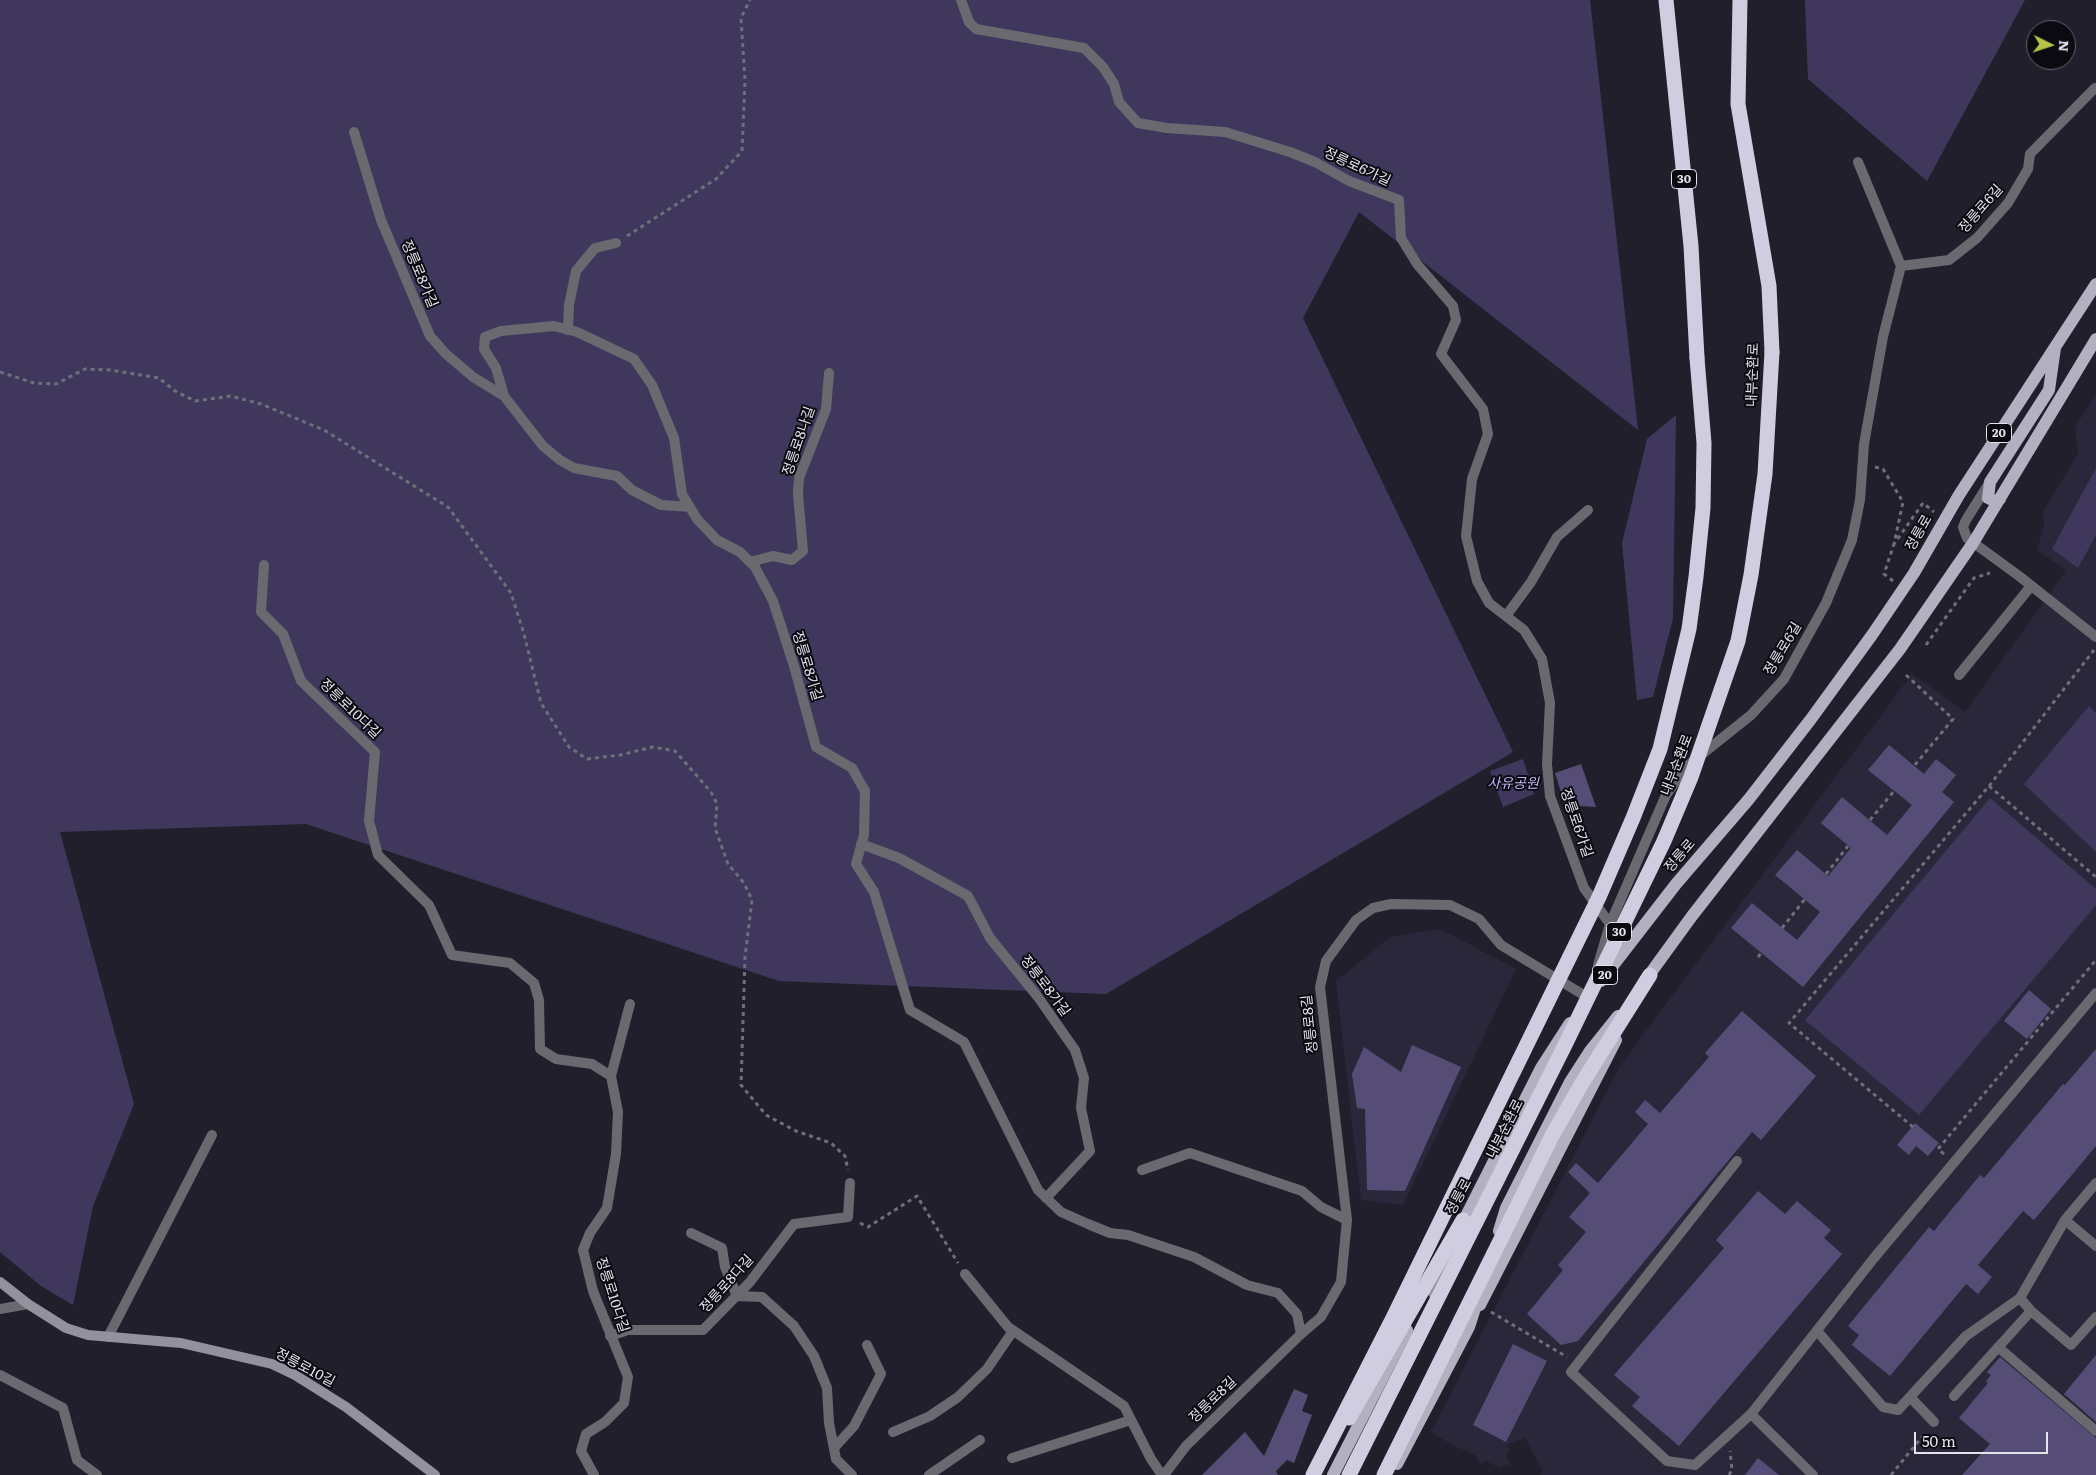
<!DOCTYPE html>
<meta charset="utf-8">
<style>
body{margin:0}
#map{position:relative;width:2096px;height:1475px;overflow:hidden;background:#221f2d;font-family:Literata,serif}
canvas{display:block}
.north{position:absolute;left:2026px;top:20px;width:50px;height:50px;box-sizing:border-box;background:#0b0a10;border:1px solid #626068;border-radius:50%;rotate:94deg;font-size:14px;font-weight:700;line-height:20px;text-align:center;color:#e4e2ec}
.north::after{content:'';display:block;margin:auto;width:18px;height:22px;background:#b7c147;clip-path:polygon(50% 0,100% 100%,50% 72%,0 100%)}
.scale{position:absolute;left:1914px;top:1432px;width:134px;height:22px;box-sizing:border-box;border:2px solid #e4e2ec;border-top:0;padding-left:6px;font-size:15px;line-height:18px;white-space:nowrap;color:#e4e2ec;-webkit-text-stroke:4px #0b0a10;paint-order:stroke}
</style>
<div id="map">
<canvas width="2096" height="1475"></canvas>
<div class="north">N</div>
<div class="scale">50 m</div>
</div>
<script>
const ctx = document.querySelector('canvas').getContext('2d');
ctx.lineJoin = 'round';
function fill(path, color) {
  ctx.fillStyle = color;
  ctx.fill(path, 'evenodd');
}
function poly(rows) {
  const path = new Path2D();
  for (const r of rows) {
    path.moveTo(r[0], r[1]);
    for (let i = 2; i < r.length; i += 2) path.lineTo(r[i], r[i + 1]);
  }
  return path;
}
function trace(path, color, width, dash) {
  ctx.strokeStyle = color;
  ctx.lineWidth = width;
  ctx.lineCap = dash ? 'butt' : 'round';
  ctx.setLineDash(dash || []);
  ctx.stroke(path);
}
function write(font, color, halo, rows, align = 'center') {
  ctx.font = font + ' Literata,"Noto Sans KR",serif';
  ctx.lineWidth = 4;
  ctx.setLineDash([]);
  ctx.textBaseline = 'middle';
  ctx.strokeStyle = halo;
  ctx.fillStyle = color;
  for (const [text, x, y, turn = 0] of rows) {
    ctx.save();
    ctx.translate(x, y);
    ctx.rotate((+turn || 0) * Math.PI / 180);
    ctx.textAlign = isNaN(turn) ? turn : align;
    if (halo) ctx.strokeText(text, 0, 0);
    ctx.fillText(text, 0, 0);
    ctx.restore();
  }
}
const built = poly([
 [2096,394,2096,1475,1540,1475,1543,1472,1525,1438,1507,1445,1509,1451,1506,1456,1512,1467,1507,1464,1500,1468,1486,1461,1481,1464,1474,1454,1454,1446,1431,1432,1620,1066,1912,674,1965,712,2029,623,2066,570,2037,550,2044,525,2043,511,2078,454,2075,427],
 [1440,929,1516,969,1403,1205,1361,1200,1336,981,1390,937]
]);
const green = poly([
 [0,0,1590,0,1638,430,1359,212,1303,318,1513,752,1106,994,779,981,306,824,60,832,134,1104,93,1206,73,1305,41,1286,0,1252],
 [1805,0,2025,0,1927,181,1808,79],
 [1676,415,1673,618,1653,697,1637,700,1622,543,1647,439],
 [2096,468,2096,535,2078,568,2052,549],
 [2089,706,2096,713,2096,852,2024,784],
 [1523,759,1534,794,1503,807,1490,771],
 [1990,798,2096,889,2096,905,1919,1115,1805,1020]
]);
const building = poly([
 [1889,745,1924,774,1936,759,1956,775,1942,792,1954,802,1803,987,1731,928,1752,903,1797,940,1820,912,1775,875,1797,850,1828,876,1851,848,1821,823,1842,797,1887,835,1912,805,1868,770],
 [1581,764,1596,807,1565,805,1555,773],
 [2029,990,2051,1009,2027,1039,2004,1021],
 [1742,1011,1816,1076,1761,1140,1752,1132,1578,1341,1561,1345,1527,1314,1563,1270,1558,1265,1586,1232,1569,1217,1590,1193,1568,1172,1576,1163,1598,1183,1648,1124,1635,1112,1645,1100,1660,1113,1709,1057,1705,1053],
 [1412,1045,1461,1067,1405,1191,1367,1190,1365,1109,1357,1108,1352,1074,1364,1047,1401,1072],
 [2096,1049,2096,1146,2034,1220,2023,1211,1978,1265,1992,1277,1978,1294,1966,1284,1890,1376,1852,1345,1859,1335,1848,1326,1929,1227,1934,1231,1980,1175,1984,1178,2063,1084,2065,1085],
 [1915,1123,1939,1143,1928,1156,1916,1146,1909,1155,1897,1145],
 [1758,1191,1785,1214,1797,1201,1831,1230,1824,1238,1842,1254,1679,1446,1632,1406,1640,1397,1614,1375,1724,1248,1716,1240],
 [1513,1344,1547,1361,1506,1442,1473,1425],
 [2096,1355,2096,1422,2064,1394],
 [2000,1357,2096,1438,2096,1475,1962,1475,1990,1444,1959,1418,1988,1383,1986,1381,1991,1375,1987,1372],
 [1294,1389,1308,1395,1302,1411,1312,1415,1294,1463,1287,1460,1276,1471,1278,1475,1202,1475,1245,1432,1264,1456],
 [1758,1458,1779,1475,1745,1475]
]);
const path = poly([
 [627,236,716,179,742,151,745,80,741,18,750,0],
 [0,372,34,383,56,384,85,369,110,370,159,378,175,391,195,401,231,396,261,404,324,430,448,507,511,593,524,634,541,703,569,747,587,759,620,755,653,747,675,751,711,792,717,804,715,828,728,864,744,883,752,900,745,957,741,1085,766,1115,796,1131,831,1143,845,1156,848,1170],
 [1875,467,1883,469,1903,502,1894,544,1923,503,1934,512],
 [1893,581,1884,574,1894,544],
 [1926,645,1974,578,1990,573],
 [1906,675,1953,719,1914,766],
 [1989,786,2096,877],
 [1870,820,1894,791],
 [1826,874,1848,846],
 [1782,928,1805,899],
 [1758,957,1761,953],
 [1913,1127,1789,1023,1989,786,2094,650],
 [1944,1154,1938,1149,2096,960],
 [860,1223,868,1227,917,1196,958,1263],
 [1491,1312,1567,1357],
 [1729,1475,1732,1470,1730,1451],
 [1891,1475,1926,1432]
]);
const lane = poly([
 [354,132,381,220,430,336,446,354,473,377,504,396,496,368,484,349,485,337,501,331,554,326,577,332,634,359,652,385,674,438,682,494,697,519,717,540,740,552,755,567,773,601,794,666,816,747,852,768,865,791,864,835,856,864,874,892,910,1010,964,1042,1038,1190,1061,1212,1088,1224,1110,1233,1128,1235,1194,1257,1247,1285,1278,1293,1297,1314,1301,1334],
 [504,396,543,446,560,460,574,468,617,476,632,490,661,505,690,507],
 [1988,485,1966,520,1963,527,1967,538,2019,576,2096,637],
 [1959,675,2031,586],
 [861,844,899,858,968,896,990,938,1038,997,1075,1050,1084,1078,1081,1108,1090,1151,1046,1198],
 [1737,1161,1571,1372,1667,1461,1695,1465,1751,1414,1813,1475],
 [1142,1170,1190,1153,1302,1191,1321,1207,1347,1220],
 [2065,1220,2096,1246],
 [691,1233,722,1248,725,1267,737,1296,762,1297,794,1326,814,1356,827,1388,829,1423,836,1459,852,1475],
 [965,1274,1008,1327,1124,1406,1151,1459,1162,1475],
 [2020,1298,2031,1311,2071,1345,2096,1317],
 [0,1309,28,1304],
 [1818,1332,1883,1407,1898,1410,1966,1336,2020,1298,2065,1220,2096,1183],
 [610,1336,628,1330,703,1330,750,1282,794,1224,848,1217,850,1183],
 [108,1337,212,1135],
 [1998,1347,2096,1431],
 [0,1375,63,1408,77,1460,97,1475],
 [1954,1396,2031,1311],
 [1911,1398,1934,1422],
 [1751,1414,1874,1258,2096,993],
 [893,1432,930,1416,958,1397,987,1369,1013,1331],
 [1012,1458,1131,1420],
 [929,1475,980,1440]
]);
const street = poly([
 [961,0,969,22,976,29,1084,48,1103,67,1114,84,1119,102,1138,123,1167,128,1225,132,1290,152,1315,162,1349,181,1399,200,1401,238,1417,264,1453,306,1456,320,1441,354,1483,409,1488,434,1472,479,1466,536,1477,581,1489,603,1524,630,1542,659,1550,703,1547,764,1550,796,1584,888,1610,924],
 [1901,266,1949,260,1977,238,2008,203,2028,169,2030,154,2095,88],
 [568,330,569,305,576,271,595,248,616,243],
 [750,562,773,556,792,560,803,551,798,494,799,478,826,409,829,373],
 [264,565,261,612,283,634,301,681,375,752,369,821,378,855,429,905,452,955,510,963,534,983,539,1000,540,1049,556,1059,592,1064,611,1076,618,1112,616,1154,607,1208,590,1233,583,1250,593,1291,628,1377,624,1403,605,1422,586,1434,581,1451,594,1475],
 [1506,616,1531,582,1557,537,1588,510],
 [1598,965,1610,924,1666,795,1686,767,1751,715,1784,679,1826,603,1852,540,1860,500,1864,444,1883,337,1901,266,1858,162],
 [611,1076,630,1004],
 [834,1448,854,1426,881,1374,867,1345],
 [1164,1475,1186,1446,1301,1334,1321,1317,1341,1282,1347,1220,1320,987,1326,961,1356,920,1373,908,1391,904,1450,905,1479,919,1501,945,1587,997,1589,993]
]);
const secondary = poly([
 [0,1282,28,1304,66,1328,88,1335,181,1343,272,1364,295,1375,346,1407,435,1475],
 [1433,1293,1447,1260]
]);
const primary = poly([
 [2000,499,1994,501,1988,498,1990,482,2049,390,2055,348],
 [1601,981,1676,884,1749,799,1811,719,1872,635,1914,573,1959,495,2096,284],
 [1644,982,1692,916,1900,649,1973,543,2096,339],
 [1460,1228,1541,1068,1570,1023],
 [1499,1231,1506,1208,1570,1082,1590,1051,1618,1016],
 [1480,1305,1616,1040],
 [1397,1464,1469,1327,1480,1293],
 [1333,1475,1407,1330]
]);
const highway = poly([
 [1666,0,1691,246,1697,358],
 [1740,0,1738,104,1769,286,1772,352],
 [1553,1134,1582,1083,1650,975],
 [1349,1418,1463,1220]
]);
const highwayBridge = poly([
 [1313,1475,1393,1318,1599,897,1633,818,1660,749,1689,629,1696,577,1703,508,1704,443,1697,358],
 [1349,1475,1564,1047,1664,841,1691,777,1738,641,1751,575,1765,474,1772,352],
 [1384,1475,1553,1134]
]);
const shields = [
 [1684,179,25],
 [1999,433,25],
 [1619,932,25],
 [1605,975,25]
];
const shieldNames = [
 ["30",1684,179],
 ["20",1999,433],
 ["30",1619,932],
 ["20",1605,975]
];
const streetNames = [
 ["정릉로6가길",1357,167,25],
 ["정릉로6길",1981,209,-49],
 ["정릉로8가길",419,274,67],
 ["내부순환로",1753,375,-88],
 ["정릉로8나길",799,441,-71],
 ["정릉로",1919,533,-60],
 ["정릉로6길",1783,649,-59],
 ["정릉로8가길",807,666,73],
 ["정릉로10다길",350,709,44],
 ["내부순환로",1677,765,-69],
 ["정릉로6가길",1576,823,71],
 ["정릉로",1680,856,-49],
 ["정릉로8가길",1045,986,53],
 ["정릉로8길",1310,1024,-96],
 ["내부순환로",1505,1129,-63],
 ["정릉로",1459,1197,-62],
 ["정릉로8다길",727,1284,-48],
 ["정릉로10다길",612,1295,72],
 ["정릉로10길",305,1368,28],
 ["정릉로8길",1213,1400,-44]
];
const parkNames = [
 ["사유공원",1513,784]
];
fill(built, '#2b273b');
fill(green, '#40385c');
fill(building, '#564d77');
trace(path, '#706e7a', 3, [4, 4]);
trace(lane, '#6a6970', 10);
trace(street, '#6a6970', 10);
trace(secondary, '#93919e', 10);
trace(primary, '#b3b1c1', 12);
trace(highway, '#d1cde1', 15);
trace(highwayBridge, '#d1cde1', 15);
for (const [x, y, w] of shields) {
  const box = new Path2D();
  box.roundRect(x - w / 2, y - 9.5, w, 19, 4);
  ctx.fillStyle = '#0b0a10';
  ctx.fill(box);
  trace(box, '#e4e2ec', 1);
}
write('bold 12px', '#e4e2ec', null, shieldNames);
write('14px', '#e4e2ec', '#0b0a10', streetNames);
write('italic 14px', '#c3b5fb', '#0b0a10', parkNames);
</script>
